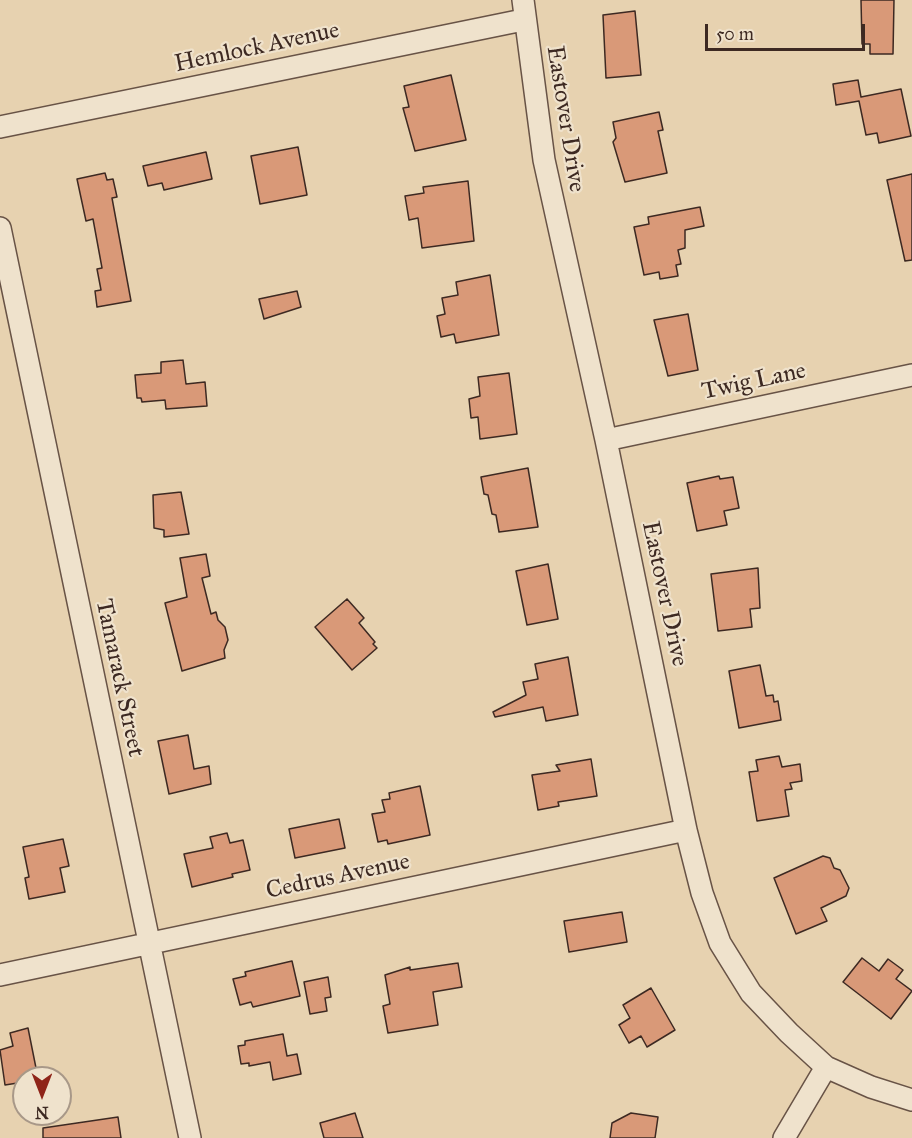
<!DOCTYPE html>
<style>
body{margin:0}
#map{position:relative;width:912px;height:1138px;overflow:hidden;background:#e7d2b0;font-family:"IM FELL Great Primer",serif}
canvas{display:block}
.north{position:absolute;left:12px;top:1066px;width:60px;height:60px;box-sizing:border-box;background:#efe2cc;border:2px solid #a89888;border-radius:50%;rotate:180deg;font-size:16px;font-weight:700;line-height:24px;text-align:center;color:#3d2922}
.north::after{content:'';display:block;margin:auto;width:21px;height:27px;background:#8f2418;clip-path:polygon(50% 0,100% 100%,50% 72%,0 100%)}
.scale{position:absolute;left:705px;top:24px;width:160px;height:27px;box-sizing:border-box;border:3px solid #3d2922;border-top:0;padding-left:8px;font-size:18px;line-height:21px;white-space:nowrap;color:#3d2922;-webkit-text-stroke:4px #efe2cc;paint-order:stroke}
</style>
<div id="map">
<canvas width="912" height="1138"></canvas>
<div class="north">N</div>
<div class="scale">50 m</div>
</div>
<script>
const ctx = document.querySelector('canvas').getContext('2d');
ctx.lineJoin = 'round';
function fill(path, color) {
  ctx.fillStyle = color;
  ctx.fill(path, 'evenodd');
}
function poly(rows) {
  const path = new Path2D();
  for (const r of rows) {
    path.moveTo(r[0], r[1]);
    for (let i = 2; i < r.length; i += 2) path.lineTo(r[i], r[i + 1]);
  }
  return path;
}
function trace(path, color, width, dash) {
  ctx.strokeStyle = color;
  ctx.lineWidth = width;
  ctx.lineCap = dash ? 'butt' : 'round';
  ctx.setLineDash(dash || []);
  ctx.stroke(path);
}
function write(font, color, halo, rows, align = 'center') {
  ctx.font = font + ' "IM FELL Great Primer",serif';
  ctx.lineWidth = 4.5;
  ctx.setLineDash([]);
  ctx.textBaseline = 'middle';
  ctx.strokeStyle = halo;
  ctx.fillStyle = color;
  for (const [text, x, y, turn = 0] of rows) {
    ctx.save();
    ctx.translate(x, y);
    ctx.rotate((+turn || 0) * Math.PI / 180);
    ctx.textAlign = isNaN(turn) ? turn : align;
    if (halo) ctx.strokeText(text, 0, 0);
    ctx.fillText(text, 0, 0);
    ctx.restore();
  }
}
const building = poly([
 [861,0,894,0,893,54,870,54,870,44,862,44,861,0],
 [635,11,641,75,606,78,603,15,635,11],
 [451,75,466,140,415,151,403,108,409,107,404,86,451,75],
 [858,80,861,97,901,89,911,136,879,143,877,133,866,135,859,101,836,105,833,84,858,80],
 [659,112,663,130,658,131,667,173,625,182,613,142,616,138,613,122,659,112],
 [298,147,307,195,260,204,251,156,298,147],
 [206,152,212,179,164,190,162,183,148,186,143,166,206,152],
 [105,173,107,180,113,179,117,197,112,198,131,301,97,307,95,291,101,290,97,269,102,268,93,219,86,221,77,179,105,173],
 [912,174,912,260,905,261,887,180,912,174],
 [468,181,474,241,422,248,418,218,409,220,405,196,424,193,423,187,468,181],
 [700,207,704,226,685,230,685,248,678,250,681,264,676,265,678,276,660,279,659,272,644,275,634,227,649,224,648,217,700,207],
 [490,275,499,335,456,343,454,334,441,337,437,316,445,314,442,298,458,295,456,282,490,275],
 [297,291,301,307,264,319,259,299,297,291],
 [688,314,698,370,668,376,654,320,688,314],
 [183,360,186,384,205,382,207,406,166,409,165,400,142,402,141,398,137,398,135,375,161,373,161,362,183,360],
 [509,373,517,434,480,439,478,417,471,418,469,399,480,396,478,377,509,373],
 [528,468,538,527,499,532,496,515,492,514,488,495,484,494,481,477,528,468],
 [719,476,720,479,733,477,739,508,724,511,727,525,697,531,687,483,719,476],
 [181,492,189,534,164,537,164,530,154,528,153,495,181,492],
 [206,554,210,576,202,578,211,614,216,612,218,620,225,627,228,640,224,650,225,658,182,671,165,603,187,597,180,558,206,554],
 [548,564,558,619,527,625,516,571,548,564],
 [758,568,760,608,750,609,752,627,718,631,711,574,758,568],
 [347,599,364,618,359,623,375,642,373,644,377,648,352,670,315,627,347,599],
 [568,657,578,715,546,721,543,707,495,717,493,712,526,695,523,682,538,679,535,664,568,657],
 [760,665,766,696,773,695,774,702,778,701,781,720,739,728,729,671,760,665],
 [188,735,194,769,209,766,211,784,169,794,158,741,188,735],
 [779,756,782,767,800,764,802,781,790,783,792,789,785,790,789,816,757,821,749,772,758,771,756,760,779,756],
 [591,759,597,796,558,802,559,806,538,810,532,775,560,771,556,765,591,759],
 [420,786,430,835,388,844,387,840,378,842,372,814,385,812,382,800,390,799,389,793,420,786],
 [339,819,345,848,295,858,289,829,339,819],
 [227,833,230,843,243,840,250,870,232,874,233,877,192,887,184,854,213,848,210,837,227,833],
 [63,839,69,866,60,868,65,892,29,899,25,878,29,877,23,847,63,839],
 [823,856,830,858,834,868,840,870,849,888,846,896,821,908,827,921,796,934,774,878,823,856],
 [622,912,627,942,569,952,564,921,622,912],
 [862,958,879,971,888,959,903,970,896,979,912,991,891,1019,843,982,862,958],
 [292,961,300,996,253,1007,251,1002,240,1005,233,979,246,976,245,972,292,961],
 [458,963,462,987,433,992,438,1025,388,1033,383,1006,390,1004,385,975,410,967,410,970,458,963],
 [328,977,331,997,325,998,327,1011,310,1014,304,982,328,977],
 [651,988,675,1030,647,1047,641,1036,629,1043,619,1025,630,1018,623,1005,651,988],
 [28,1028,38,1078,24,1078,24,1082,5,1085,0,1050,13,1046,10,1033,28,1028],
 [283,1034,287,1056,297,1054,301,1074,273,1080,270,1062,249,1066,249,1063,241,1064,238,1046,245,1045,245,1041,283,1034],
 [355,1113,363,1138,324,1138,320,1123,355,1113],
 [631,1113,658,1117,655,1138,610,1138,612,1123,631,1113],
 [118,1117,121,1138,43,1138,43,1128,118,1117]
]);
const street = poly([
 [523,0,544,160,606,440,686,830,702,893,720,943,751,993,789,1033,826,1067,871,1087,912,1100],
 [0,127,523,20],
 [0,228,190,1138],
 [606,440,912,375],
 [0,975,686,830],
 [784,1138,826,1067]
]);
const streetNames = [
 ["Hemlock Avenue",257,48,-12],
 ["Eastover Drive",565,119,81],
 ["Twig Lane",754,382,-12],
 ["Eastover Drive",664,594,78],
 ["Tamarack Street",119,678,78],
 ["Cedrus Avenue",338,877,-12]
];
fill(building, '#d99978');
trace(building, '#3d2922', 1.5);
trace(street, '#685346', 24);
trace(street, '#efe2cc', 21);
write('24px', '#3d2922', '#efe2cc', streetNames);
</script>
